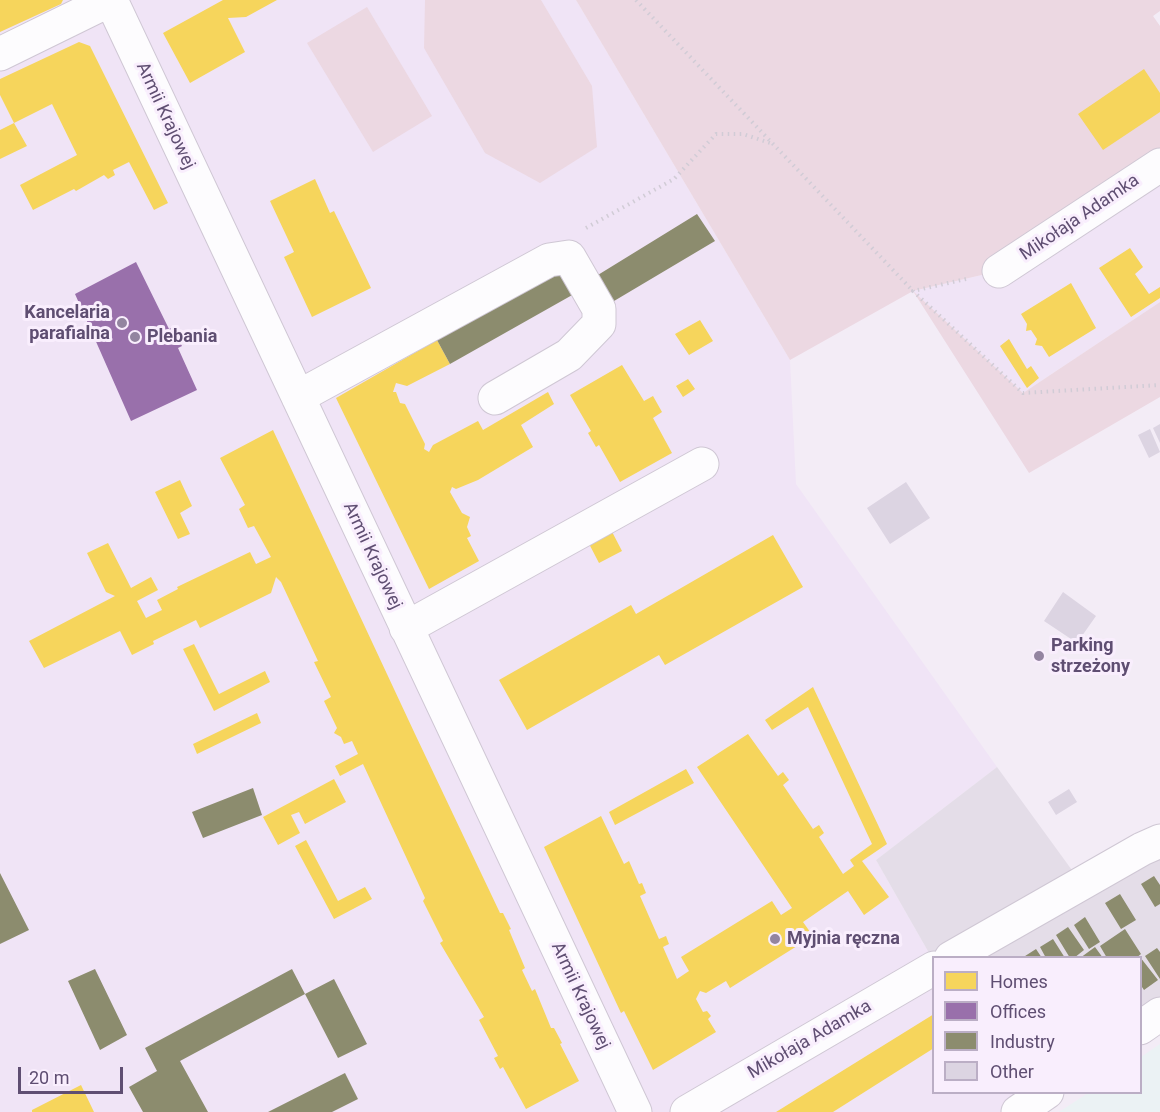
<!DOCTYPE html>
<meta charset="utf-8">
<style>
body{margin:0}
#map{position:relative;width:1160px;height:1112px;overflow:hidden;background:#f3ecf6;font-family:Roboto,sans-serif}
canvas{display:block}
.legend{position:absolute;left:932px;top:956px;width:210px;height:138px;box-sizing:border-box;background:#f9eefd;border:2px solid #bbaec5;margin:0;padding:8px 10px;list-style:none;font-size:18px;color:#5f4e72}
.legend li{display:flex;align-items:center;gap:12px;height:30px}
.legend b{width:30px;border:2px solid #bbaec5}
.scale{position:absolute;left:18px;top:1067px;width:105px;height:27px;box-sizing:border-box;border:3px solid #5f4e72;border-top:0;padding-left:8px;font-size:18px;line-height:21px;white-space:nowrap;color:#5f4e72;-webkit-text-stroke:4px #f9eefd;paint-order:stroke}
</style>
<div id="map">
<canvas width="1160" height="1112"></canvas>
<ul class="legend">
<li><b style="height:16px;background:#f6d55c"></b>Homes</li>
<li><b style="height:16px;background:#9970ab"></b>Offices</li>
<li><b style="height:16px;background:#8c8c6e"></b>Industry</li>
<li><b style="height:16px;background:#dcd4e2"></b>Other</li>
</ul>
<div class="scale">20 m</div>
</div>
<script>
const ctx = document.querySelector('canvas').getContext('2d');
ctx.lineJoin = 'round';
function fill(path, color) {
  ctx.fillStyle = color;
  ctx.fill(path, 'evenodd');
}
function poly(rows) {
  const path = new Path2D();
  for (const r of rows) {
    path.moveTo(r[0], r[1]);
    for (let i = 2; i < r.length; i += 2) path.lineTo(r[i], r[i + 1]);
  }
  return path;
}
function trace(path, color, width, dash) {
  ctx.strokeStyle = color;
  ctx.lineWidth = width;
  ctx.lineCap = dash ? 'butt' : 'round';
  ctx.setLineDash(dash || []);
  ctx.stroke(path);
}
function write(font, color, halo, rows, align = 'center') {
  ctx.font = font + ' Roboto,sans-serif';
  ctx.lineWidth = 6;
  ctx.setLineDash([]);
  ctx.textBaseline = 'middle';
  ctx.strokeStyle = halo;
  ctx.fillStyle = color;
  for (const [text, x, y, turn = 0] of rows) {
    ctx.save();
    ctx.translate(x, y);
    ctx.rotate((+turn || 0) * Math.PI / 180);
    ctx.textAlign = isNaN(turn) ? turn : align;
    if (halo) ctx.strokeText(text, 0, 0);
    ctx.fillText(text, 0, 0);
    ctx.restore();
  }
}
const residential = poly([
 [0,0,576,0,790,360,796,484,997,767,876,860,933,960,934,1092,1035,1093,1018,1112,0,1112],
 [1160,26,1160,302,1023,393,913,291,999,271]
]);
const industrial = poly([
 [997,767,1082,884,1160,841,1160,1014,1141,1028,1140,958,934,958,933,960,876,860]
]);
const education = poly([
 [1160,1044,1160,1112,1059,1112,1088,1093,1140,1092,1141,1057]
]);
const green = poly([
 [425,0,541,0,592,86,597,147,540,183,485,153,424,48],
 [576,0,1160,0,1160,11,1153,16,1160,26,1160,165,999,271,913,291,1023,393,1160,302,1160,397,1029,473,913,291,790,360],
 [367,7,432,116,373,152,307,43]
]);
const homes = poly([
 [0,0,63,0,61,4,0,32],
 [223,0,277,0,246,17,228,18,245,52,190,83,163,33],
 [79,42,90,46,168,203,154,210,129,162,113,170,115,175,108,179,104,175,76,191,74,189,33,210,20,185,77,155,52,104,14,123,0,95,0,79],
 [1144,69,1160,93,1160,112,1103,150,1078,114],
 [14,123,27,146,0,159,0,130],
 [315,179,330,213,334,211,371,288,312,317,284,257,294,252,270,201],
 [1130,248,1143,267,1135,274,1149,294,1160,287,1160,298,1131,317,1099,268],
 [1071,283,1096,328,1049,357,1042,346,1035,345,1037,339,1031,330,1026,331,1027,324,1021,314],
 [700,320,713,341,689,355,675,334],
 [1009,339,1027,369,1031,366,1039,378,1027,388,1000,346],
 [437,340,450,364,407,386,396,383,393,392,396,392,400,403,405,404,425,444,424,449,429,452,433,445,478,421,483,430,548,392,554,404,521,425,533,447,478,480,456,489,452,487,450,492,462,513,470,517,467,527,471,536,467,538,479,561,429,589,336,398],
 [622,365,644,401,653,396,662,412,653,418,672,453,620,482,599,445,596,447,588,433,591,431,570,395],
 [688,379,695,389,683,397,676,386],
 [273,430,415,734,500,913,503,913,511,929,509,930,525,968,522,970,532,991,535,989,551,1028,554,1028,562,1043,560,1044,579,1081,526,1109,503,1067,500,1069,494,1058,498,1056,479,1020,484,1017,440,943,443,941,423,901,425,898,363,764,340,776,335,766,358,754,352,741,344,744,341,737,334,733,337,728,324,701,331,697,314,662,318,661,281,582,276,577,271,593,200,628,196,620,153,641,154,644,132,655,120,631,44,668,29,641,115,596,106,592,87,553,108,543,131,588,151,577,158,590,137,601,146,618,162,610,157,600,178,589,177,587,250,552,256,564,271,557,254,526,248,528,239,509,245,505,220,458],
 [180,480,192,506,180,513,190,534,178,539,155,492],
 [609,526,622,551,599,563,586,538],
 [773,535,803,587,665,665,659,655,527,730,499,680,631,605,636,614],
 [194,644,219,694,265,671,270,682,214,711,183,649],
 [813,687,887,844,862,861,889,897,864,915,848,891,803,922,813,936,730,988,726,981,706,993,700,991,696,999,703,1012,707,1011,711,1016,708,1019,716,1032,653,1070,624,1011,621,1013,544,847,601,816,624,864,629,861,639,884,642,883,646,893,640,896,659,939,666,936,669,944,663,947,677,979,689,971,681,957,772,901,781,915,792,908,697,767,748,734,778,776,783,772,789,780,783,785,813,829,819,825,824,833,819,837,843,874,854,866,850,860,872,844,808,707,772,730,765,720],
 [257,713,261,723,197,754,193,744],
 [686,769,694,783,615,825,609,812],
 [334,779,346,802,305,824,299,812,291,815,300,833,278,845,263,817],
 [306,840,338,901,365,887,372,899,334,919,295,846],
 [934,1014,934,1048,833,1112,776,1112],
 [81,1085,94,1112,32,1112,32,1110]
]);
const offices = poly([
 [136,262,169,329,172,328,182,346,178,348,197,390,131,421,75,294]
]);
const industry = poly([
 [697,214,715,241,609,304,593,278],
 [561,270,574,294,450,364,437,340],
 [253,788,262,815,203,838,192,812],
 [0,873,29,930,0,944],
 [1154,876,1160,885,1160,904,1155,907,1141,884],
 [1120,894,1136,920,1121,929,1105,903],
 [1085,917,1100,942,1089,949,1074,925],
 [1068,927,1084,950,1074,958,1070,958,1056,935],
 [1125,929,1141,954,1136,958,1107,958,1100,946],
 [1053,939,1065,958,1046,958,1040,947],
 [1095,947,1103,958,1080,958],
 [1157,948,1160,952,1160,979,1145,956],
 [1036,949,1042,958,1022,958],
 [1140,957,1158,980,1144,990,1140,984],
 [95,969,127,1035,100,1050,68,981],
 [292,969,305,994,180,1061,208,1112,143,1112,129,1087,157,1071,145,1048],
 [334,979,367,1044,338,1058,305,994],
 [345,1073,358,1099,332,1112,268,1112]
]);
const building = poly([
 [1160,424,1160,443,1153,428],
 [1150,429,1160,452,1149,458,1138,435],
 [906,482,930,518,890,544,867,508],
 [1063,592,1096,616,1077,643,1044,621],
 [1069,789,1077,802,1056,815,1048,802]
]);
const path = poly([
 [636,0,913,291],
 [586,228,674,179,716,134,743,134,773,144],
 [966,279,913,291,1023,393,1160,385]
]);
const minor = poly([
 [111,0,635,1112],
 [0,54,110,0],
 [999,271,1160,165],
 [298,397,549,260,569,257,599,309,599,324,569,355,495,398],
 [406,628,702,464],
 [951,958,1142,849,1160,841],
 [1140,1028,1160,1014],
 [687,1112,934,968],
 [1018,1112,1047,1092]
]);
const markers = [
 [122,323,6,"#9385a0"],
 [135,337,6,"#9385a0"],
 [1039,656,6,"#9385a0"],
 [775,939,6,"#9385a0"]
];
const streetNames = [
 ["Armii Krajowej",165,116,65],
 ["Mikołaja Adamka",1080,218,-34],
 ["Armii Krajowej",372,556,65],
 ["Armii Krajowej",580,996,65],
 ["Mikołaja Adamka",810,1040,-30]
];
const poiNames = [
 ["Kancelaria",110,313,"right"],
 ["parafialna",110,334,"right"],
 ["Plebania",147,337],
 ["Parking",1051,646],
 ["strzeżony",1051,667],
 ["Myjnia ręczna",787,939]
];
fill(residential, '#f0e4f6');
fill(industrial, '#e4dde8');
fill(education, '#ebf2f4');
fill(green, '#ecd8e2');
fill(homes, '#f6d55c');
fill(offices, '#9970ab');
fill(industry, '#8c8c6e');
fill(building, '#dcd4e2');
trace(minor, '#cfc7d4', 35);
trace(path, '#d1ccd6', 4, [1.5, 4.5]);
trace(minor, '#fdfcfe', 33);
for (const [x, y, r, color] of markers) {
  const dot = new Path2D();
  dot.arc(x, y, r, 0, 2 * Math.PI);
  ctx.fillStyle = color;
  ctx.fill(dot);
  trace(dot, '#f9eefd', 2);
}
write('18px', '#5f4e72', '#f9eefd', streetNames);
write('bold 18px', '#5f4e72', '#f9eefd', poiNames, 'left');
</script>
